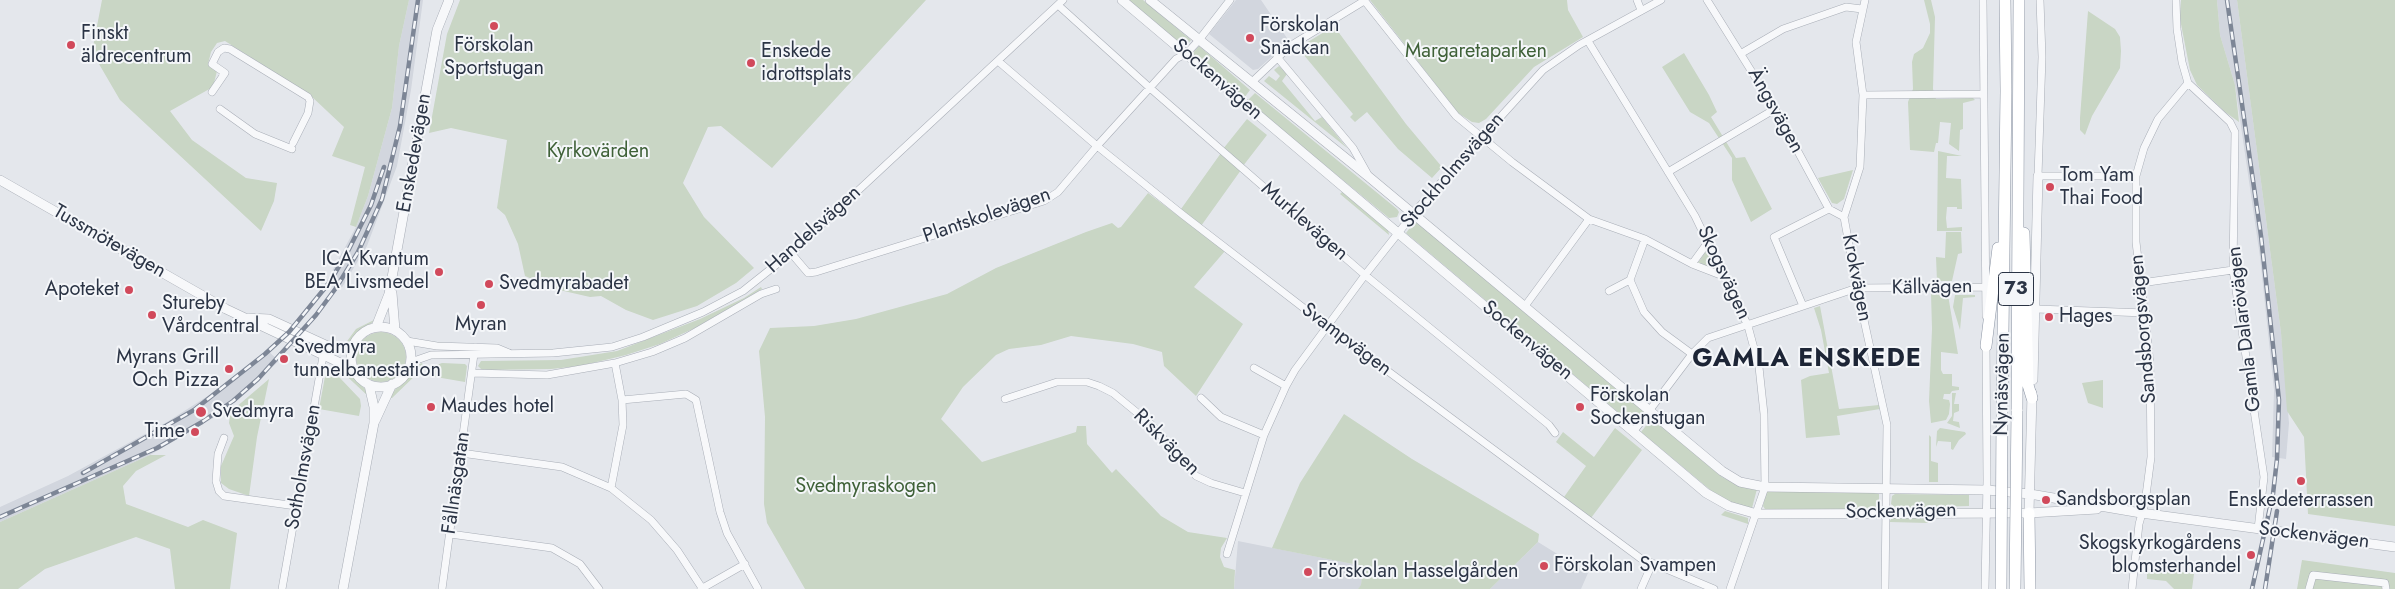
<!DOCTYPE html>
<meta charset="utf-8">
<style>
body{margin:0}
canvas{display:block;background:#e4e7ec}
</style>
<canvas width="2395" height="589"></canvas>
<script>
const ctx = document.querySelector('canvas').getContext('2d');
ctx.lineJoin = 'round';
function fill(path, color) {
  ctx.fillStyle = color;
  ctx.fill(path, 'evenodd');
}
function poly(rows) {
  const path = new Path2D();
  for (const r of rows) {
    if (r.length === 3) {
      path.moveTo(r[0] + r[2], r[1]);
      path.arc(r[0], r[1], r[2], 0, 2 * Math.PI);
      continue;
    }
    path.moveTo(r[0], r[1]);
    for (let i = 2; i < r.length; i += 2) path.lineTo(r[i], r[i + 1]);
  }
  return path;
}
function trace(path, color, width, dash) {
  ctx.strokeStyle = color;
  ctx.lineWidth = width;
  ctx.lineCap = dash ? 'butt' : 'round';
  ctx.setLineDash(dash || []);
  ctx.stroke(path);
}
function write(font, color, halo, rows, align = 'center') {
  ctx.font = font + ' Jost,sans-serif';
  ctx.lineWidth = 4;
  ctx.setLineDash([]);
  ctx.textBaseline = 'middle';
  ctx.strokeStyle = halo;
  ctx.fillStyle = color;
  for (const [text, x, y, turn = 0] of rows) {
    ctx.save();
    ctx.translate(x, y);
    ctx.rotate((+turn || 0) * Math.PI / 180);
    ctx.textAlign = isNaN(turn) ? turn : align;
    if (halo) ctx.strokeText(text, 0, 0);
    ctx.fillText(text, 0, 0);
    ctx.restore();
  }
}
const built = poly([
 [409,0,423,0,411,90,397,166,367,246,341,289,325,284,356,227,368,196,392,108,399,46],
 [1236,0,1261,0,1289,41,1258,69,1253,70,1209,34],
 [2217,0,2237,0,2281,333,2289,423,2286,459,2272,457,2274,390,2260,257,2235,85,2220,35],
 [267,350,279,361,215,417,150,455,0,522,0,507,68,476,167,422,225,385],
 [1238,541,1363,566,1361,586,1358,589,1234,589],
 [1538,542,1588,573,1581,589,1490,589]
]);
const green = poly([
 [102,0,409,0,399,46,392,108,368,196,356,227,350,225,365,167,332,156,344,127,310,95,225,41,217,43,211,52,208,64,217,71,213,87,170,111,192,140,246,178,277,183,274,201,261,231,120,100,92,52],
 [460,0,926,0,772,168,721,126,708,127,683,183,704,217,754,268,736,283,697,306,653,320,626,310,601,296,590,297,555,289,525,276,518,244,505,215,497,208,507,140,451,128,429,133,447,34],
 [1127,0,1143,0,1191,40,1185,47],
 [1370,0,1567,0,1568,10,1583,37,1534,67,1486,119,1479,123,1472,122,1458,113],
 [1924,0,1931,0,1935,17,1933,89,1936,99,1973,98,1975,100,1963,103,1963,129,1960,130,1959,151,1949,144,1951,123,1940,122,1938,143,1936,143,1934,152,1910,150,1908,102,1913,89,1912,62,1914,54,1923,48,1930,33,1930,24],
 [2181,0,2217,0,2220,35,2235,85,2239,122,2225,112,2197,85,2190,70,2180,19],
 [2237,0,2395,0,2395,526,2308,514,2304,437,2287,411,2281,333],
 [2088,11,2115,29,2120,37,2121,51,2120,68,2092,116,2085,135,2080,130,2080,118],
 [1334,26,1406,124,1442,167,1432,178,1398,149,1367,112,1355,122,1350,117,1353,114,1298,48],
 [1199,46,1250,90,1244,98,1192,54],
 [1684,53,1709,95,1717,112,1711,117,1736,158,1745,157,1772,209,1751,222,1732,180,1732,158,1709,123,1690,112,1662,67],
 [1279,66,1287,74,1282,81,1315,121,1322,117,1347,148,1264,81,1269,76,1276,81,1280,76,1274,70],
 [1255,93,1397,209,1399,212,1397,217,1389,218,1247,101],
 [1247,119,1267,135,1243,166,1223,149],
 [1938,151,1962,156,1947,156,1946,178,1961,179,1962,209,1957,209,1957,207,1947,207,1946,218,1947,228,1962,227,1962,231,1937,231],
 [1221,153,1241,170,1201,226,1181,209],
 [1853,170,1844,199,1837,204,1832,203,1818,178],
 [1343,191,1388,229,1389,235,1340,194],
 [1148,193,1225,251,1194,287,1243,324,1196,396,1164,366,1162,352,1133,344,1071,336,1041,345,1009,349,996,355,963,387,941,419,982,462,1076,432,1077,426,1086,426,1087,444,1112,473,1116,469,1161,516,1188,532,1227,538,1221,548,1220,557,1224,567,1235,570,1234,589,805,589,767,523,764,504,765,417,759,351,770,328,814,326,856,319,947,294,996,268,1086,232,1112,223,1118,228,1121,227],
 [1416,220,1644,411,1633,425,1406,233],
 [1946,232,1961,232,1962,253,1958,254,1952,281,1937,281,1936,257,1945,258],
 [1706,251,1715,266,1714,269,1698,263],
 [761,287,762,289,695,328,660,344,626,355,580,366,551,369,482,370,478,366,481,361,561,360,617,351,700,319,744,298],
 [1931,293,1947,293,1948,295,1958,354,1941,352,1941,370,1943,374,1952,374,1952,386,1959,387,1959,390,1952,391,1950,394,1944,394,1943,399,1949,400,1950,404,1949,414,1946,420,1931,423,1929,401,1932,329],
 [1955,295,1975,295,1975,297,1963,298,1960,330,1953,307],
 [1820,306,1839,409,1879,405,1880,409,1837,416,1840,435,1806,438,1801,380,1810,376,1829,373,1821,330,1814,308],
 [376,319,349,343,345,344,356,329],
 [381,357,25],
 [422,363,424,367,421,370,392,398,388,398,415,366],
 [442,363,465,364,467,366,465,382,424,375,431,367],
 [340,367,352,374,366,390,369,397,339,369],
 [326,371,340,378,360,399,361,406,359,416,319,409],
 [269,379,257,437,249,496,229,489,221,483,221,466,234,436,229,423,230,416,235,408],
 [2103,380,2103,408,2088,403,2082,383],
 [1952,393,1956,393,1954,404,1959,404,1959,411,1954,413,1953,421,1959,422,1960,428,1947,423,1952,416],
 [1344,414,1412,459,1539,534,1538,542,1490,589,1358,589,1361,585,1363,566,1272,548,1300,483],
 [1652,418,1722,477,1739,486,1757,489,1752,508,1738,506,1714,493,1641,432],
 [1615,428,1642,450,1591,518,1564,497,1586,466,1556,442,1563,432,1594,457],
 [1940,428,1965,432,1966,434,1959,440,1953,450,1951,449,1951,442,1938,441,1936,447,1937,431],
 [1929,435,1931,437,1931,461,1938,463,1938,482,1929,482],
 [150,455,166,455,136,471,123,486,126,504,188,527,203,520,237,533,230,589,175,589,170,549,136,537,45,569,18,589,0,589,0,522],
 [1767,490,1868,492,1879,494,1879,509,1765,509,1763,506],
 [1895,494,1969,495,1969,506,1896,508,1891,504,1892,496],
 [1725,511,1748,518,1748,524,1721,515],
 [1928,517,1928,523,1889,522,1892,518],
 [2302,560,2395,573,2395,589,2297,589],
 [2147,566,2194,574,2192,589,2174,589,2166,581,2147,579]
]);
const minor = poly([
 [1364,0,1456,116,1512,162,1589,219,1645,239,1692,264,1723,276],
 [1637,0,1641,10],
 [1707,0,1775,109,1829,209,1844,217],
 [1865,0,1856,42,1863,95,1860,167,1844,217,1857,288,1887,425,1885,589],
 [1983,0,1986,316],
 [2040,0,2042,57,2038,176,2136,176],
 [2176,0,2177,29,2182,62,2188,83,2230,122,2235,132,2233,270,2264,477,2258,529],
 [1058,5,1150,88,1365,275,1549,425,1555,433],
 [1588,41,1695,216,1748,326,1759,367,1764,414,1765,487,1730,589],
 [1742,53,1783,29,1846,7,1862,9],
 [1277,57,1353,148,1367,173],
 [998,61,1097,146,1183,215,1327,326,1640,558,1714,589],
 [1252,82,1290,46,1364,1],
 [212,92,225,73,212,64,218,52,224,48,230,49,308,97,310,101,308,113,293,143],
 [1863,95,1983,94],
 [220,109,255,134,292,149],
 [1668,172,1775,109],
 [1645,239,1630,280,1644,312,1662,332,1692,354],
 [791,253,808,273,816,272,1044,201,1058,192,1097,146,1176,59,1187,53,1199,40,1230,0],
 [1692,264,1708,242],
 [2141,283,2233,270],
 [1609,291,1630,280],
 [1525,306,1589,219],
 [1803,306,1774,237,1829,209],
 [2036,309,2146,313],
 [407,341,437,346,497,348,509,353],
 [411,362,431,355,553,353,612,347,643,337,703,312,743,291,791,253,1063,0],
 [1254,368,1286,386],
 [473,373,547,375,615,363,652,352,685,338,761,294,776,289],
 [1201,398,1221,417,1264,435],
 [1005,399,1057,382,1087,382,1099,386,1113,393,1151,424,1196,476,1211,483,1245,493],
 [622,400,686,394,696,400,720,512,727,533,758,589],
 [1634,431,1692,354,1708,338,1857,288,1984,287],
 [224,438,218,454,216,481,219,491,224,496,296,506],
 [461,453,562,467,611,488,651,520,677,550,702,588],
 [611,488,623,425,622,400,615,363],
 [450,534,552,548,580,564,599,589],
 [1227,554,1264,435,1286,386,1295,370,1365,275,1418,208,1543,70,1579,45,1661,0],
 [282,589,325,345],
 [442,589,475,347],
 [701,589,745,564],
 [1641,589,1652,564],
 [1985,589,1987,480,1986,342],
 [2132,589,2139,524,2145,503,2151,457,2150,362,2136,242,2136,176,2144,148,2158,119,2188,83],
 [2309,589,2313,575,2385,583,2386,589]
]);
const tertiary = poly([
 [1122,0,1706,493,1729,506,1757,514,2029,513,2097,509],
 [1150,0,1369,177,1722,471,1740,482,1765,487,1987,490,2030,494,2141,513,2395,547],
 [0,180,226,309,351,368],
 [392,293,395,330],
 [248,318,269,319,330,347,351,348],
 [381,357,30],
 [376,327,389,294,437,30,449,0],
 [2033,380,2038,176],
 [375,421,392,384],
 [2029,513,2032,393],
 [343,589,374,423,374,407,369,385]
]);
const trunk = poly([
 [2024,233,2028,385,2032,398],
 [1986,346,1998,248],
 [2017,411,2019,0],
 [2002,412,2006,91,2005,0],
 [2029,513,2030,589]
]);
const rail = poly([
 [2227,0,2261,236,2279,400,2277,459,2273,494,2252,589],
 [83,473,194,410,265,354,289,332,329,283,347,253,371,205,384,167],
 [0,517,157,448,202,422,233,401,258,379,316,315,336,288,358,252,382,199,400,126,418,0],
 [2265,589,2277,511]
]);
const trunkBridge = poly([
 [2001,589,2002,412],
 [2015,589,2017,411]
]);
const markers = [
 [494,26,5,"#d1495b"],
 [1250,38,5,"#d1495b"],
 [71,45,5,"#d1495b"],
 [751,63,5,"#d1495b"],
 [2050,187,5,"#d1495b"],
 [439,272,5,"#d1495b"],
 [489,284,5,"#d1495b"],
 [129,290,5,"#d1495b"],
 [481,305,5,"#d1495b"],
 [152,315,5,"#d1495b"],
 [2049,317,5,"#d1495b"],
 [284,359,5,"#d1495b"],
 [229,369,5,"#d1495b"],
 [431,407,5,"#d1495b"],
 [1580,407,5,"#d1495b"],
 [201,412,6,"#d1495b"],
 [195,432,5,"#d1495b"],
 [2301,481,5,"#d1495b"],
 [2046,500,5,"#d1495b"],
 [2251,555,5,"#d1495b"],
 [1544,566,5,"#d1495b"],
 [1308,572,5,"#d1495b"]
];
const shields = [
 [2016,289,35]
];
const shieldNames = [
 ["73",2016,289]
];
const poiNames = [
 ["Förskolan",1260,26],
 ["Snäckan",1260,49],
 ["Finskt",81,34],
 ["äldrecentrum",81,57],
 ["Förskolan",494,46,"center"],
 ["Sportstugan",494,69,"center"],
 ["Enskede",761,52],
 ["idrottsplats",761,75],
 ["Tom Yam",2060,176],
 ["Thai Food",2060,199],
 ["ICA Kvantum",429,260,"right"],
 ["BEA Livsmedel",429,283,"right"],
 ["Svedmyrabadet",499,284],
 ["Apoteket",119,290,"right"],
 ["Stureby",162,304],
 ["Vårdcentral",162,327],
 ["Hages",2059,317],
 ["Myran",481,325,"center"],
 ["Svedmyra",294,348],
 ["tunnelbanestation",294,371],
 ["Myrans Grill",219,358,"right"],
 ["Och Pizza",219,381,"right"],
 ["Förskolan",1590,396],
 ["Sockenstugan",1590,419],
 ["Maudes hotel",441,407],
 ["Svedmyra",212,412],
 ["Time",185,432,"right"],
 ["Sandsborgsplan",2056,500],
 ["Enskedeterrassen",2301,501,"center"],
 ["Skogskyrkogårdens",2241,544,"right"],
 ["blomsterhandel",2241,567,"right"],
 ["Förskolan Svampen",1554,566],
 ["Förskolan Hasselgården",1318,572]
];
const parkNames = [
 ["Margaretaparken",1476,52],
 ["Kyrkovärden",598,152],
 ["Svedmyraskogen",866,487]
];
const streetNames = [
 ["Sockenvägen",1217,80,41],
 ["Ängsvägen",1775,111,61],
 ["Enskedevägen",415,153,-80],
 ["Stockholmsvägen",1453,171,-49],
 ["Plantskolevägen",987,216,-19],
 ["Murklevägen",1304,222,41],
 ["Handelsvägen",814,230,-42],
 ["Tussmötevägen",109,242,30],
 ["Skogsvägen",1723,273,65],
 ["Krokvägen",1856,278,79],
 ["Källvägen",1932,288,-1],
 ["Sandsborgsvägen",2144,329,-95],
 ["Gamla Dalarövägen",2245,329,-97],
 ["Svampvägen",1346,340,37],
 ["Sockenvägen",1527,341,40],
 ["Nynäsvägen",2003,384,-89],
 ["Riskvägen",1166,443,45],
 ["Sotholmsvägen",304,467,-80],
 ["Fållnäsgatan",457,483,-82],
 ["Sockenvägen",1901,512,-1],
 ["Sockenvägen",2314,536,7]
];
const districtNames = [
 ["GAMLA ENSKEDE",1807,360]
];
fill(built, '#d2d6de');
fill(green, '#c9d6c5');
trace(minor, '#a9aeb7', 8);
trace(tertiary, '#a9aeb7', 10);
trace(trunk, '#8b94a3', 12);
trace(minor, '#f7f8fa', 7);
trace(tertiary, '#f7f8fa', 9);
trace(trunk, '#fff', 11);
trace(rail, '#7d8696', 4.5);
trace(rail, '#f4f6f9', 2.5, [8]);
trace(trunkBridge, '#8b94a3', 12, []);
trace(trunkBridge, '#fff', 11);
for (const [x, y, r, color] of markers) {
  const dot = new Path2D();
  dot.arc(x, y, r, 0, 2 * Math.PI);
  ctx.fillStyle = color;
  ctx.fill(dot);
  trace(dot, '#f4f6f9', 2);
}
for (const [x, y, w] of shields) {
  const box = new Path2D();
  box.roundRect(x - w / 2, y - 16.5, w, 33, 4);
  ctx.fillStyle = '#f4f6f9';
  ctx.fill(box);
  trace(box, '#2b3445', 1);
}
write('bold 19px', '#2b3445', null, shieldNames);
write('20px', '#2b3445', '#f4f6f9', poiNames, 'left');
write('20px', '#3f6138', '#f4f6f9', parkNames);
write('20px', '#2b3445', '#f4f6f9', streetNames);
ctx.letterSpacing = '1px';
write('bold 25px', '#1d2536', '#f4f6f9', districtNames);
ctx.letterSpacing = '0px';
</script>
